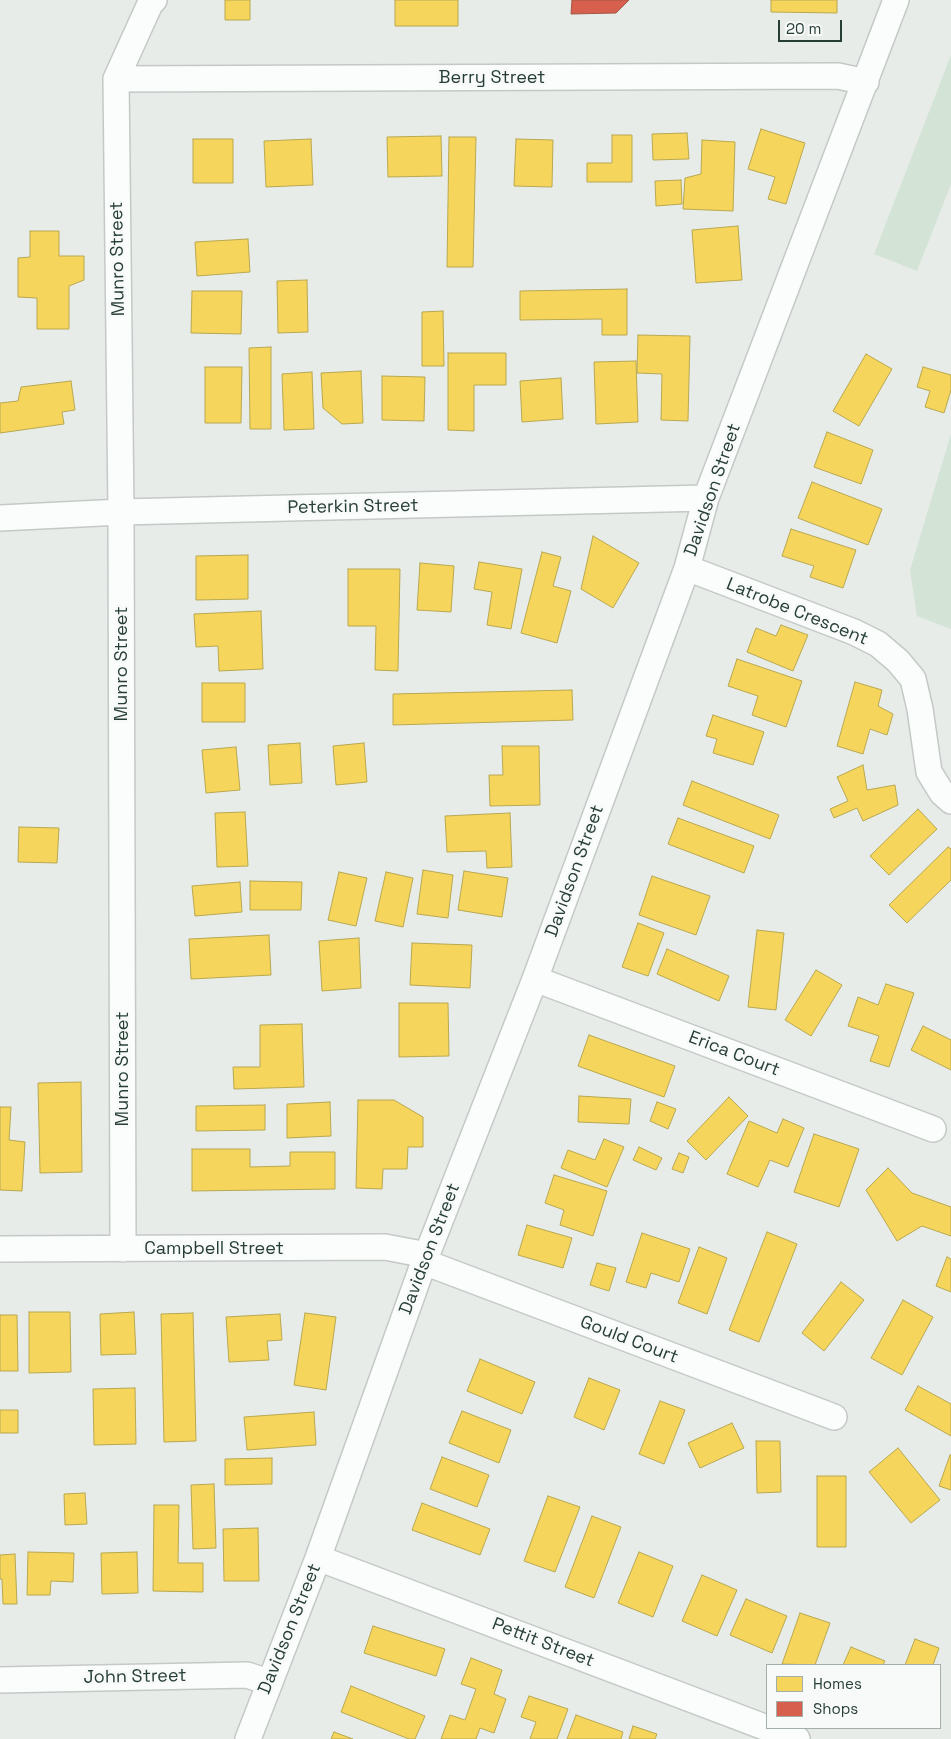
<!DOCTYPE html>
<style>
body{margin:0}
#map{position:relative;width:951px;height:1739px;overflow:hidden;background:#e7ece9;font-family:"Space Grotesk",sans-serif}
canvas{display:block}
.legend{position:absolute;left:766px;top:1664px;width:175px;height:65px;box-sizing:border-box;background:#f7faf8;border:1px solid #a4afaa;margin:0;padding:6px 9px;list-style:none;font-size:15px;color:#273e35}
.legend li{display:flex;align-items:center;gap:10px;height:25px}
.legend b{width:25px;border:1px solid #a4afaa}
.scale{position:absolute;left:778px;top:20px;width:64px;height:22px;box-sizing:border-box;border:2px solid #273e35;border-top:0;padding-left:6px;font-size:15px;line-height:18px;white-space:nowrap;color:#273e35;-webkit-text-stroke:4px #f7faf8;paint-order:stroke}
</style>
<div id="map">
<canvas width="951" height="1739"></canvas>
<ul class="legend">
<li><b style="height:14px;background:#f6d55c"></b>Homes</li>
<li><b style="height:14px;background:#d6604d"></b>Shops</li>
</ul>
<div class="scale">20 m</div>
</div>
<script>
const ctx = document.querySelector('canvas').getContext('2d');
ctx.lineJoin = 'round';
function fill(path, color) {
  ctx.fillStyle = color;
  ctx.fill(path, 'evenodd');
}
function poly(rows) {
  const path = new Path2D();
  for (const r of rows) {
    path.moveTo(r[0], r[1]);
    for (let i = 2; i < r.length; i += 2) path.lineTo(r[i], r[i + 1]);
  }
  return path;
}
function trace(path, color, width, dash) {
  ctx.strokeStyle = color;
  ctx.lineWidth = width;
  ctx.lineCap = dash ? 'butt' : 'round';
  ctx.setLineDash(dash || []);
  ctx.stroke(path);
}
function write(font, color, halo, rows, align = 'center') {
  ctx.font = font + ' "Space Grotesk",sans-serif';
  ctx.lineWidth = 5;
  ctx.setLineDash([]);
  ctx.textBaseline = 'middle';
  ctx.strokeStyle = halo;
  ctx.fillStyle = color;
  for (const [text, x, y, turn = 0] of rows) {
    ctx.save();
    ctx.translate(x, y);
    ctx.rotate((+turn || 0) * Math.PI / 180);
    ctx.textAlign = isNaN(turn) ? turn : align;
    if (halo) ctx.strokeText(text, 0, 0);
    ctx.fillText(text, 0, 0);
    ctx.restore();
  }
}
const green = poly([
 [951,55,951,184,917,271,874,254],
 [951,434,951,629,917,616,910,570]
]);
const homes = poly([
 [225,0,250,0,250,20,225,20,225,0],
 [395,0,458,0,458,26,395,26,395,0],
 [771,0,837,0,837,13,771,12,771,0],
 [761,129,805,143,786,204,768,199,775,177,748,169,761,129],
 [687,133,689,159,653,160,652,134,687,133],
 [612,135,632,135,632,182,587,182,587,163,612,163,612,135],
 [441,136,442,176,388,177,387,137,441,136],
 [449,137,476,137,473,267,447,267,449,137],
 [193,139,233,139,233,183,193,183,193,139],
 [311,139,313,185,266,187,264,141,311,139],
 [516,139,553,140,552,187,514,186,516,139],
 [702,140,735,142,733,211,683,209,685,178,701,174,702,140],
 [681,180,682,204,656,206,655,181,681,180],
 [738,226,742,280,696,283,692,230,738,226],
 [30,231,59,231,59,256,84,256,84,280,69,286,69,329,37,329,37,298,18,297,18,258,30,257,30,231],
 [248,239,250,272,197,276,195,242,248,239],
 [307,280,308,332,278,333,277,281,307,280],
 [627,289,627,335,602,335,602,319,520,320,520,291,627,289],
 [192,291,242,291,241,334,191,333,192,291],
 [443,311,444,366,422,366,422,312,443,311],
 [638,335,690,336,688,421,661,420,662,374,637,373,638,335],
 [271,347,271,429,250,429,249,348,271,347],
 [448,353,506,353,506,385,474,385,474,431,448,430,448,353],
 [866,354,892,369,859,426,833,411,866,354],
 [636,361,638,422,596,424,594,362,636,361],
 [205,367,242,367,241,423,205,423,205,367],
 [923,367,951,375,951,390,944,413,925,407,930,391,917,387,923,367],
 [361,371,363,423,342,424,323,408,321,373,361,371],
 [312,372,314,429,284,430,282,374,312,372],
 [382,376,425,377,424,421,382,420,382,376],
 [561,378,563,419,522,422,520,381,561,378],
 [71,381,75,410,62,412,64,424,0,433,0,403,18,401,21,387,71,381],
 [827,432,873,450,861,484,814,467,827,432],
 [812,482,882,509,868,545,798,518,812,482],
 [791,529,856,550,843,588,810,577,814,566,782,556,791,529],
 [593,536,639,563,613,608,581,589,593,536],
 [542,552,561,557,553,586,571,591,557,643,521,633,542,552],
 [248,555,248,599,196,600,196,556,248,555],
 [479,562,522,569,511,629,487,625,492,592,474,589,479,562],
 [420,563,454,566,451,612,417,610,420,563],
 [348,569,400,569,398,671,375,670,376,626,348,626,348,569],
 [261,611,263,669,219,671,218,646,196,647,194,614,261,611],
 [781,625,808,635,793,671,747,652,756,628,776,636,781,625],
 [737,659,802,681,786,727,752,715,758,696,728,686,737,659],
 [855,682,882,690,878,706,893,714,887,735,870,729,863,754,837,746,855,682],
 [202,683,245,683,245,722,202,722,202,683],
 [572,690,573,720,393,725,393,694,572,690],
 [713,715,764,732,753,765,713,753,717,739,706,736,713,715],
 [300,743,302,783,270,785,268,745,300,743],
 [364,743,367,782,336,785,333,746,364,743],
 [502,746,539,746,540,805,490,806,489,775,503,775,502,746],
 [236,747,240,790,206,793,202,750,236,747],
 [863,765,867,790,895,785,898,805,863,821,857,808,834,818,830,809,848,801,837,777,863,765],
 [692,781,779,815,770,839,683,805,692,781],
 [918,809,937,829,889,875,870,856,918,809],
 [245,812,248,866,217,867,215,813,245,812],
 [510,813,512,867,487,868,486,851,447,852,445,816,510,813],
 [678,818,754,846,744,873,668,844,678,818],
 [19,827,59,828,57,863,18,862,19,827],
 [948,847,951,849,951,880,907,923,889,905,948,847],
 [423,870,453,875,448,918,417,914,423,870],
 [464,871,508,878,502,917,458,910,464,871],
 [339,872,367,878,356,926,328,920,339,872],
 [386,872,413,878,403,927,375,921,386,872],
 [652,876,710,896,696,935,639,915,652,876],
 [250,881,302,882,301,910,250,910,250,881],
 [240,882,242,912,195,916,192,886,240,882],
 [638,923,664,933,648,976,622,967,638,923],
 [757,930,784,933,776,1010,748,1007,757,930],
 [269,935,271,975,191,979,189,939,269,935],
 [359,938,361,988,322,991,319,941,359,938],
 [412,943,472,945,470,988,410,985,412,943],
 [667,949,729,976,719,1001,657,974,667,949],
 [816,970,842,985,811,1036,785,1020,816,970],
 [886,984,914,993,889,1067,870,1061,879,1036,848,1026,858,997,878,1005,886,984],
 [399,1003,448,1003,449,1056,399,1057,399,1003],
 [302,1024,304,1087,234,1089,233,1067,260,1067,260,1025,302,1024],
 [923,1026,951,1040,951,1070,911,1050,923,1026],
 [589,1035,675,1066,664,1097,578,1066,589,1035],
 [81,1082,82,1172,40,1173,38,1083,81,1082],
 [579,1096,631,1099,629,1124,578,1122,579,1096],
 [729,1097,748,1116,706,1160,687,1141,729,1097],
 [358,1100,394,1100,423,1117,423,1147,408,1147,407,1169,383,1169,382,1189,356,1188,358,1100],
 [330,1102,331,1136,287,1138,287,1104,330,1102],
 [657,1102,676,1109,668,1129,650,1121,657,1102],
 [265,1105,265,1130,196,1131,196,1106,265,1105],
 [0,1107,11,1107,9,1140,25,1142,22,1191,0,1190,0,1107],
 [783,1119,804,1128,788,1167,770,1160,758,1187,727,1174,749,1121,777,1133,783,1119],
 [814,1134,859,1149,839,1207,794,1192,814,1134],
 [604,1139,624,1147,607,1187,561,1168,568,1150,595,1160,604,1139],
 [639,1147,662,1158,656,1170,633,1160,639,1147],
 [192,1149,250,1149,250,1167,290,1166,290,1152,335,1152,335,1189,192,1191,192,1149],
 [679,1153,689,1157,683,1173,672,1169,679,1153],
 [888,1168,912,1193,951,1207,951,1236,922,1226,897,1241,866,1190,888,1168],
 [554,1175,607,1191,593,1236,560,1225,564,1210,545,1203,554,1175],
 [527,1225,572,1238,563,1268,518,1255,527,1225],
 [767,1232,797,1244,759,1342,729,1330,767,1232],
 [642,1233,690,1249,679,1282,651,1273,646,1288,626,1282,642,1233],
 [699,1247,727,1258,707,1314,678,1303,699,1247],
 [947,1257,951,1259,951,1292,936,1286,947,1257],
 [597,1263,616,1268,609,1291,590,1285,597,1263],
 [841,1282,864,1300,824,1351,802,1333,841,1282],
 [903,1300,933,1317,902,1375,871,1358,903,1300],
 [29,1312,70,1312,71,1372,29,1373,29,1312],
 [134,1312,136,1354,101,1355,100,1314,134,1312],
 [193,1313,196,1441,164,1442,161,1314,193,1313],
 [305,1313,336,1317,326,1390,294,1385,305,1313],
 [280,1314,282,1340,267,1341,269,1360,229,1362,226,1317,280,1314],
 [0,1315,17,1315,18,1371,0,1371,0,1315],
 [480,1359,535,1382,522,1414,467,1391,480,1359],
 [589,1378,620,1390,604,1430,574,1417,589,1378],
 [918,1386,951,1404,951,1436,905,1410,918,1386],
 [135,1388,136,1444,94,1445,93,1389,135,1388],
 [660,1401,685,1410,664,1464,639,1454,660,1401],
 [0,1410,18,1410,18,1433,0,1433,0,1410],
 [462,1411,511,1430,499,1463,449,1443,462,1411],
 [314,1412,316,1445,247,1450,244,1417,314,1412],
 [732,1423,744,1448,700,1468,688,1443,732,1423],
 [756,1441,780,1441,781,1492,757,1493,756,1441],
 [898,1448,940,1500,911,1523,869,1472,898,1448],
 [950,1455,951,1455,951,1490,939,1486,950,1455],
 [442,1457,489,1475,477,1507,430,1489,442,1457],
 [272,1458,272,1484,225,1485,225,1459,272,1458],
 [817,1476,846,1476,846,1547,817,1547,817,1476],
 [214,1484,216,1548,193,1549,191,1485,214,1484],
 [85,1493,87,1524,65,1525,64,1494,85,1493],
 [548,1496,580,1507,555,1572,524,1561,548,1496],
 [422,1503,490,1529,480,1555,412,1530,422,1503],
 [154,1505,179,1505,178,1563,203,1563,203,1592,153,1591,154,1505],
 [592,1516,621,1527,594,1598,565,1587,592,1516],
 [258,1528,259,1581,224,1581,223,1529,258,1528],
 [28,1552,74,1553,73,1582,51,1581,50,1595,27,1595,28,1552],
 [137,1552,138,1593,102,1594,101,1553,137,1552],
 [639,1552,673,1566,653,1617,618,1603,639,1552],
 [15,1554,17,1604,3,1604,2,1579,0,1579,0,1555,15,1554],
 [702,1575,737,1590,717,1636,682,1621,702,1575],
 [746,1599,787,1616,772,1653,730,1635,746,1599],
 [800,1613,830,1623,815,1665,782,1664,800,1613],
 [373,1626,445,1649,436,1676,364,1653,373,1626],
 [915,1639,939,1648,933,1665,905,1665,915,1639],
 [851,1647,885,1661,883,1665,843,1665,851,1647],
 [471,1658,502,1670,494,1694,506,1699,494,1733,480,1728,476,1739,441,1739,450,1715,465,1720,476,1689,461,1684,471,1658],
 [351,1686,425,1716,415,1739,409,1739,341,1712,351,1686],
 [529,1696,568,1709,557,1739,530,1739,536,1722,521,1717,529,1696],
 [576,1715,623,1732,621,1739,567,1739,576,1715],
 [633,1726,657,1734,655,1739,629,1739,633,1726],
 [334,1732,353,1739,331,1739,334,1732]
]);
const shops = poly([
 [572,0,629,0,616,13,571,14,572,0]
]);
const minor = poly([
 [116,79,838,76,866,82],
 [0,518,121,512,706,498],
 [687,568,854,632,878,644,898,661,913,679,920,709,929,772,942,793,951,801],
 [535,979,933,1129],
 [0,1249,385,1247,427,1255],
 [123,1249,121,512,116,79,150,4,154,0],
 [424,1262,834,1417],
 [318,1558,767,1728],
 [0,1680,247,1675,269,1682],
 [767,1728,797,1739],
 [248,1739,318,1558,424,1262,535,979,687,568,706,498,896,0]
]);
const streetNames = [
 ["Berry Street",492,78],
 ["Munro Street",118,259,-91],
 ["Davidson Street",713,490,-71],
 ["Peterkin Street",353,507,-1],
 ["Latrobe Crescent",797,612,22],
 ["Munro Street",122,664,-90],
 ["Davidson Street",575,871,-70],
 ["Erica Court",734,1054,21],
 ["Munro Street",123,1069,-90],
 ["Campbell Street",214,1249],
 ["Davidson Street",430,1249,-69],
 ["Gould Court",629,1340,21],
 ["Davidson Street",290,1629,-68],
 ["Pettit Street",543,1643,21],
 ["John Street",135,1677,-1]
];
fill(green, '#d3e3d6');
fill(homes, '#f6d55c');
trace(homes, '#b8a850', 1);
fill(shops, '#d6604d');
trace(shops, '#a25646', 1);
trace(minor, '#c4c9c6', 28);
trace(minor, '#fbfcfc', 25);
write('18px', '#273e35', '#f7faf8', streetNames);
</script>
